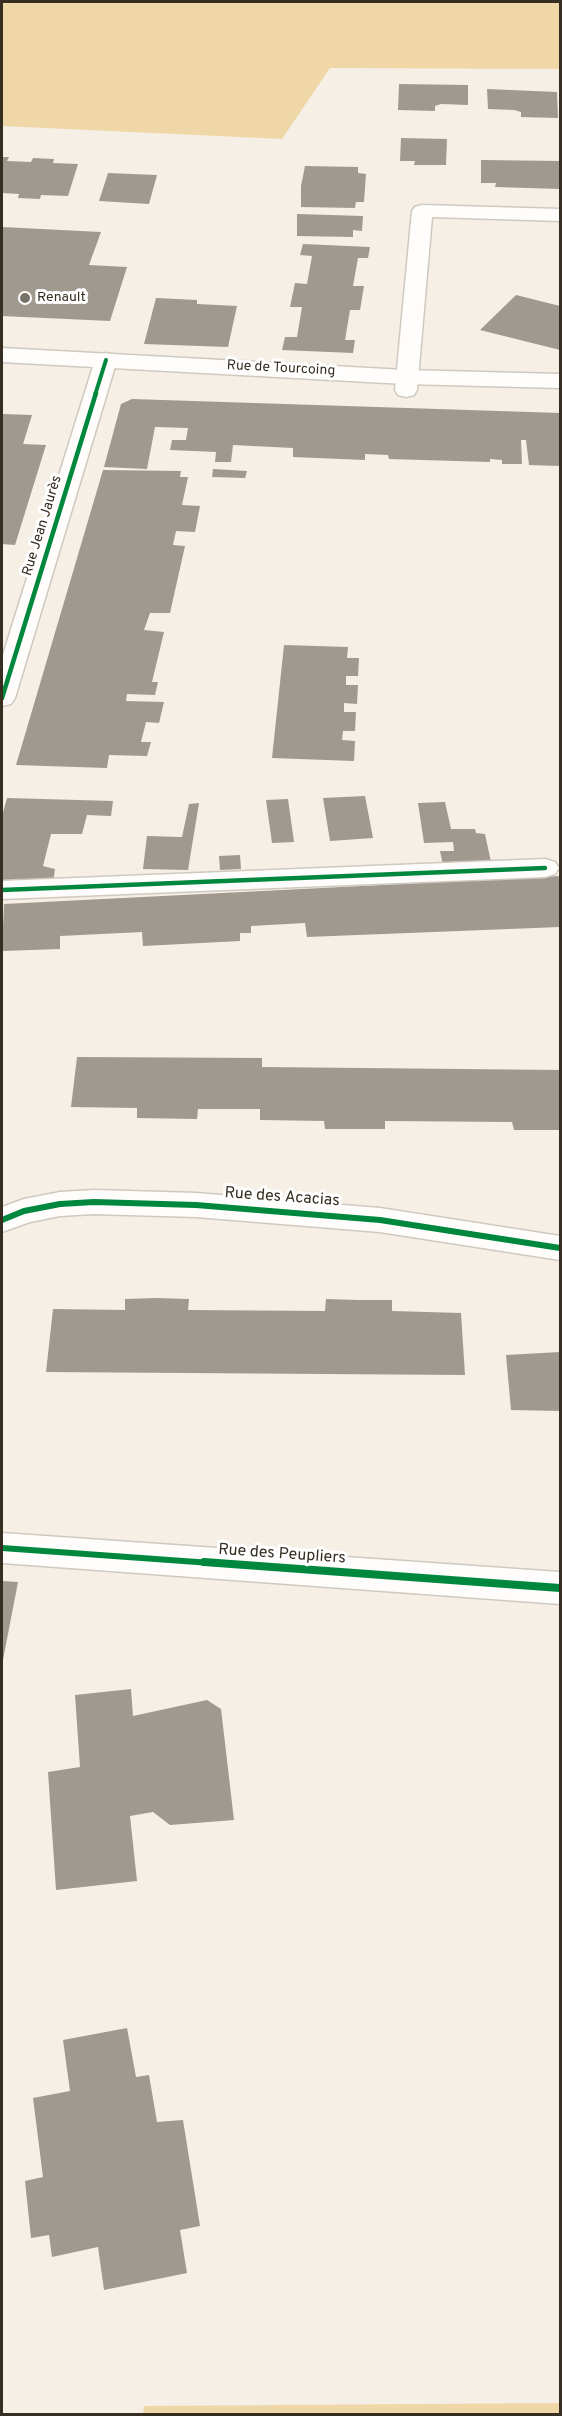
<!DOCTYPE html>
<meta charset="utf-8">
<style>
body{margin:0}
#map{position:relative;width:562px;height:2416px;overflow:hidden;background:#f5efe5;font-family:Overpass,sans-serif}
canvas{display:block}
.frame{position:absolute;inset:0;border:3px solid #352e21;pointer-events:none}
</style>
<div id="map">
<canvas width="562" height="2416"></canvas>
<div class="frame"></div>
</div>
<script>
const ctx = document.querySelector('canvas').getContext('2d');
ctx.lineJoin = 'round';
function fill(path, color) {
  ctx.fillStyle = color;
  ctx.fill(path, 'evenodd');
}
function poly(rows) {
  const path = new Path2D();
  for (const r of rows) {
    path.moveTo(r[0], r[1]);
    for (let i = 2; i < r.length; i += 2) path.lineTo(r[i], r[i + 1]);
  }
  return path;
}
function trace(path, color, width, dash) {
  ctx.strokeStyle = color;
  ctx.lineWidth = width;
  ctx.lineCap = dash ? 'butt' : 'round';
  ctx.setLineDash(dash || []);
  ctx.stroke(path);
}
function write(font, color, halo, rows, align = 'center') {
  ctx.font = font + ' Overpass,sans-serif';
  ctx.lineWidth = 6;
  ctx.setLineDash([]);
  ctx.textBaseline = 'middle';
  ctx.strokeStyle = halo;
  ctx.fillStyle = color;
  for (const [text, x, y, turn = 0] of rows) {
    ctx.save();
    ctx.translate(x, y);
    ctx.rotate((+turn || 0) * Math.PI / 180);
    ctx.textAlign = isNaN(turn) ? turn : align;
    if (halo) ctx.strokeText(text, 0, 0);
    ctx.fillText(text, 0, 0);
    ctx.restore();
  }
}
const green = poly([
 [2,2,560,2,560,69,330,68,282,139,2,126],
 [560,2403,560,2414,143,2414,144,2406]
]);
const building = poly([
 [399,84,468,85,468,105,441,104,435,106,435,111,398,110],
 [487,89,557,92,558,118,521,117,521,112,514,110,488,109],
 [401,138,447,139,446,165,414,165,415,161,400,161],
 [2,157,9,157,7,161,31,162,33,158,54,159,53,163,78,164,68,196,41,195,40,199,18,198,19,194,2,193],
 [481,160,560,161,560,189,495,187,496,183,481,183],
 [305,166,358,167,358,173,366,174,364,202,356,202,355,208,301,207,301,186],
 [108,173,157,175,149,204,99,201],
 [297,214,363,216,362,231,353,230,353,237,297,236],
 [2,227,101,232,89,265,127,267,110,321,2,316],
 [303,244,370,247,368,258,358,258,353,286,364,286,360,310,350,310,345,340,355,340,353,353,282,350,285,337,297,337,302,307,290,307,295,283,307,284,312,256,300,255],
 [516,295,560,306,560,350,480,330],
 [156,298,197,300,197,304,237,306,228,347,144,344],
 [132,399,560,413,560,466,529,465,526,440,521,440,522,464,502,464,502,460,490,459,490,462,389,459,388,455,365,454,365,460,293,457,293,448,233,445,231,462,215,462,216,452,170,450,172,440,186,440,188,428,155,427,147,469,104,467,121,404],
 [2,414,32,415,23,444,46,445,15,545,2,544],
 [213,469,247,471,245,478,212,477],
 [103,470,181,471,180,477,188,477,182,505,200,506,195,532,176,531,173,545,185,546,170,613,150,613,144,630,164,632,152,682,158,682,155,695,127,694,126,701,164,702,159,723,146,722,141,742,151,742,147,756,109,755,107,768,16,765],
 [284,645,348,647,347,658,359,658,358,676,346,676,346,685,358,685,357,704,344,703,344,712,356,712,355,731,343,731,342,740,355,741,354,761,272,758],
 [365,796,373,838,330,841,323,798],
 [7,798,113,801,111,816,87,815,82,834,51,834,43,866,55,869,53,883,2,884,2,816],
 [288,799,294,842,272,843,266,800],
 [445,802,451,829,475,829,476,833,485,834,491,862,443,865,440,851,454,851,453,842,424,843,418,803],
 [199,803,188,870,143,869,147,836,182,837,189,804],
 [240,855,241,869,220,870,219,856],
 [560,876,560,927,307,937,305,923,251,926,251,933,240,933,240,941,143,946,142,932,60,936,60,949,2,951,4,904],
 [77,1057,262,1058,262,1067,560,1070,560,1130,514,1130,512,1122,385,1121,385,1129,325,1129,324,1121,260,1120,260,1109,198,1109,197,1119,137,1118,137,1108,71,1107],
 [156,1298,189,1299,188,1310,325,1311,326,1299,358,1300,392,1300,392,1311,461,1313,465,1375,46,1372,53,1309,125,1310,125,1299],
 [560,1352,560,1411,511,1410,506,1355],
 [2,1581,18,1582,3,1660,2,1659],
 [131,1689,133,1716,207,1700,221,1709,234,1820,170,1825,153,1812,130,1816,137,1881,56,1890,48,1772,80,1767,75,1695],
 [127,2028,136,2077,149,2075,157,2122,183,2120,200,2226,180,2230,187,2273,104,2290,98,2247,52,2257,49,2235,31,2238,25,2181,43,2177,33,2098,70,2091,63,2040]
]);
const minor = poly([
 [422,205,560,209,560,221,432,217,417,390,414,395,406,397,398,395,395,390,412,211,415,207,422,205],
 [106,353,114,355,117,360,15,698,11,704,2,706,2,658,95,360,98,355,106,353],
 [545,859,555,862,559,868,555,874,545,877,2,899,2,881,545,859],
 [94,1190,196,1193,380,1208,560,1236,560,1260,380,1232,196,1217,94,1214,60,1216,30,1222,2,1232,2,1207,24,1199,60,1192,94,1190],
 [2,1533,560,1572,560,1604,2,1563,2,1533]
]);
const major = poly([
 [2,348,405,370,560,374,560,388,405,384,2,362,2,348]
]);
const cyclewayFar3 = poly([
 [95,395,106,360]
]);
const cyclewayFar2 = poly([
 [2,698,96,393],
 [2,890,545,868]
]);
const cyclewayFar1 = poly([
 [2,1220,24,1211,60,1204,94,1202,196,1205,380,1220,560,1248],
 [2,1548,225,1564]
]);
const cycleway = poly([
 [204,1562,560,1588]
]);
const markers = [
 [25,298,6,"#787266"]
];
const farPoinames = [
 ["Renault",37,298]
];
const farStreetnames = [
 ["Rue de Tourcoing",281,369,3],
 ["Rue Jean Jaurès",43,526,-73]
];
const streetNames = [
 ["Rue des Acacias",282,1198,4],
 ["Rue des Peupliers",282,1555,4]
];
fill(green, '#f0d7a8');
fill(building, '#9f998f');
trace(minor, '#cfc9be', 3);
trace(major, '#cfc9be', 3);
fill(minor, '#fefdfb');
fill(major, '#fefdfb');
trace(cyclewayFar3, '#00873e', 4);
trace(cyclewayFar2, '#00873e', 4.5);
trace(cyclewayFar1, '#00873e', 6);
trace(cycleway, '#00873e', 8);
for (const [x, y, r, color] of markers) {
  const dot = new Path2D();
  dot.arc(x, y, r, 0, 2 * Math.PI);
  ctx.fillStyle = color;
  ctx.fill(dot);
  trace(dot, '#fff', 2);
}
write('14px', '#352e21', '#fff', farPoinames, 'left');
write('14px', '#352e21', '#fff', farStreetnames);
write('16px', '#352e21', '#fff', streetNames);
</script>
